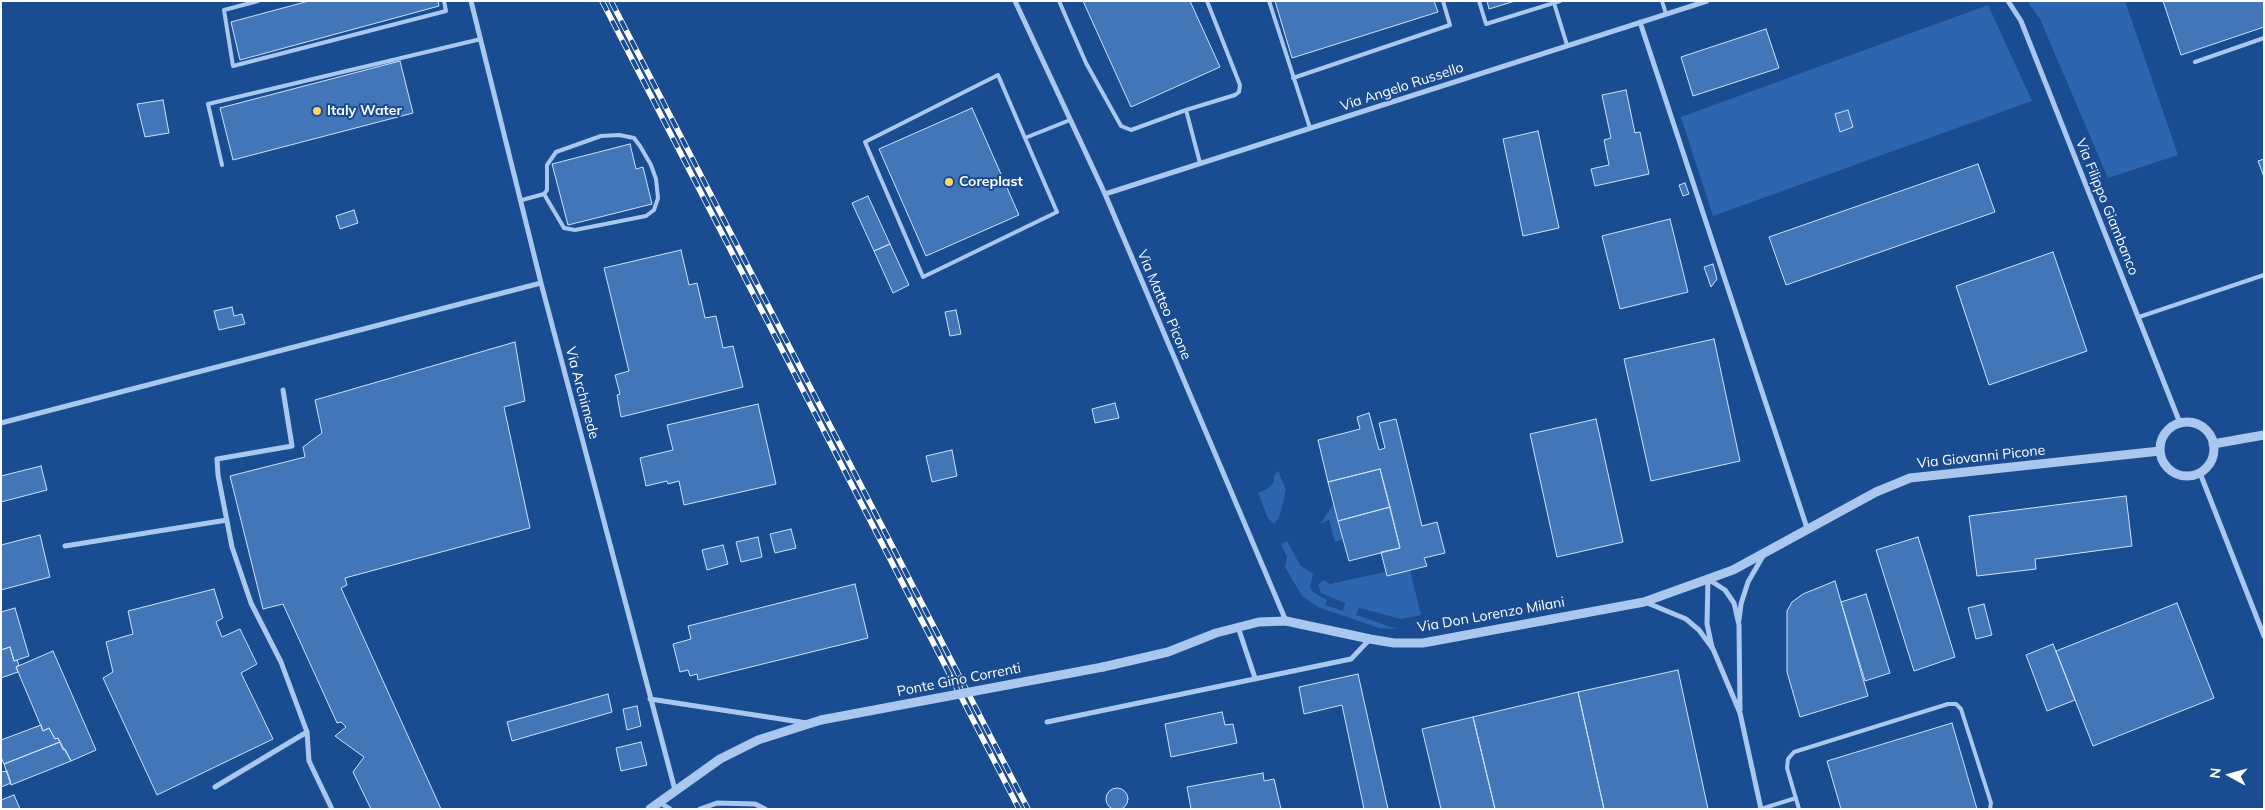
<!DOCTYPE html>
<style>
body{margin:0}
#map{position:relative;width:2265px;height:810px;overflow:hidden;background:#1a4c91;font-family:Mulish,sans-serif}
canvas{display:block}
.frame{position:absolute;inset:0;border:2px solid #fff;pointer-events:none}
.north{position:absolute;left:2205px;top:750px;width:50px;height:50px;-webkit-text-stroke:4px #1a4c91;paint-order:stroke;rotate:277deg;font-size:14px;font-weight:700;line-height:20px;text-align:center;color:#fff}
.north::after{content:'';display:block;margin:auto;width:18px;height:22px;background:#fff;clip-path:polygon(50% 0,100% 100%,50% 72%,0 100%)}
</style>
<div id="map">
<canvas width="2265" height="810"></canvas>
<div class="frame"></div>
<div class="north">N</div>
</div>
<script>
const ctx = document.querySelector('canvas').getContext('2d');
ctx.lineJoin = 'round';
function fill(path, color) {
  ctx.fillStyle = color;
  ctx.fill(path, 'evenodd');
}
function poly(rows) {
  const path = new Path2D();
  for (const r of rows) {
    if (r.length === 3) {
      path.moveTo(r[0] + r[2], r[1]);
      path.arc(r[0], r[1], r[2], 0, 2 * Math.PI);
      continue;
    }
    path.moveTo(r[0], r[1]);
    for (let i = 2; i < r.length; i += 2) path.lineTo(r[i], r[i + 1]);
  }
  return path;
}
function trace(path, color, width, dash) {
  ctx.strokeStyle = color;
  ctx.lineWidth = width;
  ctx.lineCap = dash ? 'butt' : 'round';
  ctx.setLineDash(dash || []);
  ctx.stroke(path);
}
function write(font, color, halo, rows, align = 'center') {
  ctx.font = font + ' Mulish,sans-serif';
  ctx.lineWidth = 4;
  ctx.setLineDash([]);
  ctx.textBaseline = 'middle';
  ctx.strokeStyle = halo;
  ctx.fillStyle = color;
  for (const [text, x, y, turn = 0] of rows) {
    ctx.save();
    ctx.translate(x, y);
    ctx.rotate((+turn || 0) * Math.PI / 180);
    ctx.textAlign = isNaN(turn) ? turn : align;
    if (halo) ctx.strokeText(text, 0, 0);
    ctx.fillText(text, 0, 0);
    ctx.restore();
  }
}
const green = poly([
 [2027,1,2125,1,2178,155,2108,178,2040,19],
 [1988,5,2032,101,1713,216,1681,117],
 [1278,471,1286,490,1279,518,1274,524,1268,518,1258,493,1267,489,1274,482,1274,476],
 [1334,503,1343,539,1335,542,1329,520,1320,524],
 [1287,541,1300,565,1313,574,1310,587,1313,592,1327,600,1325,605,1343,611,1345,603,1321,593,1318,585,1323,580,1330,584,1385,572,1387,576,1410,570,1421,615,1401,619,1359,608,1356,615,1397,629,1379,628,1318,607,1302,596,1285,567,1287,557,1281,544]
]);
const building = poly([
 [309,1,438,1,439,6,240,60,231,22,309,1],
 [1083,1,1190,1,1220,67,1131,107,1083,1],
 [1275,1,1434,1,1438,12,1292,58,1275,1],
 [1487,1,1515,1,1489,9,1487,1],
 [2163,1,2264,1,2264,27,2181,55,2163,1],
 [1766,29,1779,68,1693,96,1681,57,1766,29],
 [400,61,413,113,233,160,220,108,400,61],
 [1626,90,1635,133,1640,132,1649,174,1595,186,1591,169,1609,165,1604,140,1611,138,1602,95,1626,90],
 [163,100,169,133,145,137,137,104,163,100],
 [972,108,1019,215,926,256,879,149,972,108],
 [1848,110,1853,127,1840,132,1835,114,1848,110],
 [1538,131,1559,228,1523,236,1503,139,1538,131],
 [630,144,636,169,643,167,652,204,568,225,552,164,630,144],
 [2264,159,2264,177,2258,161,2264,159],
 [1978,164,1995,212,1786,285,1769,237,1978,164],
 [1685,183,1689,194,1683,196,1679,185,1685,183],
 [868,196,890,244,874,251,852,203,868,196],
 [354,210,358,223,340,229,336,216,354,210],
 [1670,219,1688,292,1620,309,1602,236,1670,219],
 [890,244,909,285,893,293,874,251,890,244],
 [681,250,689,285,697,283,705,318,716,316,723,348,733,346,743,387,621,417,617,395,620,394,615,375,629,371,604,268,681,250],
 [2053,252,2087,351,1989,385,1956,286,2053,252],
 [1713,264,1717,279,1711,287,1704,267,1713,264],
 [232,307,234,316,242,314,245,324,219,330,214,311,232,307],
 [956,310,961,334,950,336,945,312,956,310],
 [1714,339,1740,461,1651,481,1624,359,1714,339],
 [515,342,525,401,504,407,530,528,345,578,347,585,341,588,441,809,371,809,353,772,364,757,335,736,346,727,341,722,337,723,283,604,263,609,230,476,305,457,303,447,322,433,315,400,515,342],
 [1115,403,1119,418,1095,423,1092,409,1115,403],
 [758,404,776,484,684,505,679,481,668,484,667,481,646,486,640,458,673,450,667,425,758,404],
 [1369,413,1379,450,1385,448,1379,423,1396,419,1422,526,1437,522,1445,553,1424,558,1427,566,1387,576,1381,552,1400,548,1380,469,1328,482,1318,440,1360,429,1357,417,1369,413],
 [1596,419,1623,542,1557,557,1530,434,1596,419],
 [952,450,957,476,932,482,926,456,952,450],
 [41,466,47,490,1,502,1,476,41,466],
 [1380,469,1390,507,1338,521,1328,482,1380,469],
 [2126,496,2132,546,2035,559,2036,569,1977,576,1969,516,2126,496],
 [1390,507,1400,548,1349,561,1338,521,1390,507],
 [791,529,796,548,775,553,770,534,791,529],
 [40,535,50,577,1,590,1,545,40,535],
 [758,537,762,557,741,562,736,542,758,537],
 [1918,537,1955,657,1914,671,1876,550,1918,537],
 [723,545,728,564,707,570,702,550,723,545],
 [1835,581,1868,696,1800,717,1787,672,1787,611,1792,602,1803,594,1835,581],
 [855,584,868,638,698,680,697,674,690,676,688,670,680,672,673,644,691,639,688,626,855,584],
 [214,589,223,618,216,622,222,637,240,629,257,664,241,673,273,739,157,795,103,678,113,672,106,642,133,634,128,611,214,589],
 [1866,594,1890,673,1865,681,1841,602,1866,594],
 [2177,603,2214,698,2093,746,2056,651,2177,603],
 [1984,604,1992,635,1976,639,1968,608,1984,604],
 [15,608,29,656,14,661,10,647,1,650,1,612,15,608],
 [2053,644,2075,700,2047,711,2026,655,2053,644],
 [10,647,14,661,17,660,19,665,16,667,18,672,1,678,1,650,10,647],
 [53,651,96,750,71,761,65,749,63,750,58,738,55,739,49,728,43,731,16,667,53,651],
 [1678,670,1708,809,1604,809,1578,692,1678,670],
 [1358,674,1388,809,1364,809,1342,705,1304,714,1299,687,1358,674],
 [1578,692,1604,809,1495,809,1473,717,1578,692],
 [608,694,612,712,512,741,507,722,608,694],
 [637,706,641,726,627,730,623,709,637,706],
 [1222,712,1225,725,1233,724,1237,743,1171,757,1165,724,1222,712],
 [1473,717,1495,809,1441,809,1422,729,1473,717],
 [1952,723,1977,809,1841,809,1827,761,1952,723],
 [41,725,43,731,49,728,55,739,58,738,60,742,4,764,1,757,1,740,41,725],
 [60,742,71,761,11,785,4,764,60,742],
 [641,742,647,765,621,771,616,748,641,742],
 [7,771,11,783,1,787,1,772,7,771],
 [1263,773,1264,781,1274,779,1281,809,1191,809,1187,787,1263,773],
 [1117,799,11],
 [14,795,20,809,1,809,1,800,14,795]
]);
const service = poly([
 [258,1,224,10,233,66,446,11,444,1],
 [1059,1,1086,63,1121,126,1131,130,1186,110,1200,163],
 [1269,1,1310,128],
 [1479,1,1486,24,1560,1],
 [1662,1,1666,14],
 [1554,3,1567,45],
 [2195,62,2264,38],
 [1293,78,1450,25,1443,1],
 [1186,110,1235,95,1239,92,1240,85,1207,1],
 [1025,138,1057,212,923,277,865,142,998,75,1025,138,1070,120],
 [222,165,208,104,481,39],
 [522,200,544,194,547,190,547,165,556,152,601,136,619,135,634,138,640,146,651,165,656,179,658,198,654,210,646,216,575,230,564,228,544,194],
 [2139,317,2264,275],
 [1761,809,1796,798],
 [1799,809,1787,768,1788,759,1794,752,1948,704,1956,704,1961,709,1991,803,1990,809]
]);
const minor = poly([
 [471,1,541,283,675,790],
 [1015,1,1105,194,1286,621],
 [2008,1,2021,21,2180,423],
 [1640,22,1807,528],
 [1105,194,1707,1],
 [283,390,292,446,217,459,218,475,232,547,251,603,281,662,307,732,309,761,332,809],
 [1,423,541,283],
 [2200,473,2264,636],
 [65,546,227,520],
 [1645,602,1686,619,1699,630,1713,649,1740,713,1761,809],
 [1739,620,1741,604,1748,582,1763,556],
 [1238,627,1255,678],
 [1712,647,1707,624,1708,579,1725,590,1734,603,1739,625,1740,710],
 [650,699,807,723],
 [1047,722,1351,659,1370,639],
 [215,787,307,732],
 [659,802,670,809],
 [700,809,717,803,755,804,765,809]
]);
const tertiary = poly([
 [2187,449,27],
 [2213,444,2264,435],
 [1103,667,1168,652,1216,633,1259,622,1286,621,1370,639,1394,643,1423,643,1644,602,1733,570,1876,492,1910,478,2160,451],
 [650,809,720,759,758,740,821,720]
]);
const rail = poly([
 [602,1,1019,809],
 [611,1,1028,809]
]);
const tertiaryBridge = poly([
 [821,720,1103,667]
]);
const markers = [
 [317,111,5,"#ffd667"],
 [949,182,5,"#ffd667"]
];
const streetNames = [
 ["Via Angelo Russello",1402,87,-18],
 ["Via Filippo Giambanco",2107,207,68],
 ["Via Matteo Picone",1164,305,67],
 ["Via Archimede",582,393,75],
 ["Via Giovanni Picone",1981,457,-6],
 ["Via Don Lorenzo Milani",1491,615,-10],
 ["Ponte Gino Correnti",959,680,-11]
];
const poiNames = [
 ["Italy Water",327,111],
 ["Coreplast",959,182]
];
fill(green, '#2d66af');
fill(building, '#4376b9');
trace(building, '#d0e2fa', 1);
trace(service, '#aac8ef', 4);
trace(minor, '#aac8ef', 5);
trace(tertiary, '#aac8ef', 9);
trace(rail, '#fff', 5.5);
trace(rail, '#1a4c91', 4, [11]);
trace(tertiaryBridge, '#aac8ef', 9);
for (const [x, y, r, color] of markers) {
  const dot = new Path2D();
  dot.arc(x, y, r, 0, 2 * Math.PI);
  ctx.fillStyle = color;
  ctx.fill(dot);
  trace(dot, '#1a4c91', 2);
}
write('14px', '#fff', '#1a4c91', streetNames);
write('bold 14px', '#fff', '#1a4c91', poiNames, 'left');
</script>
